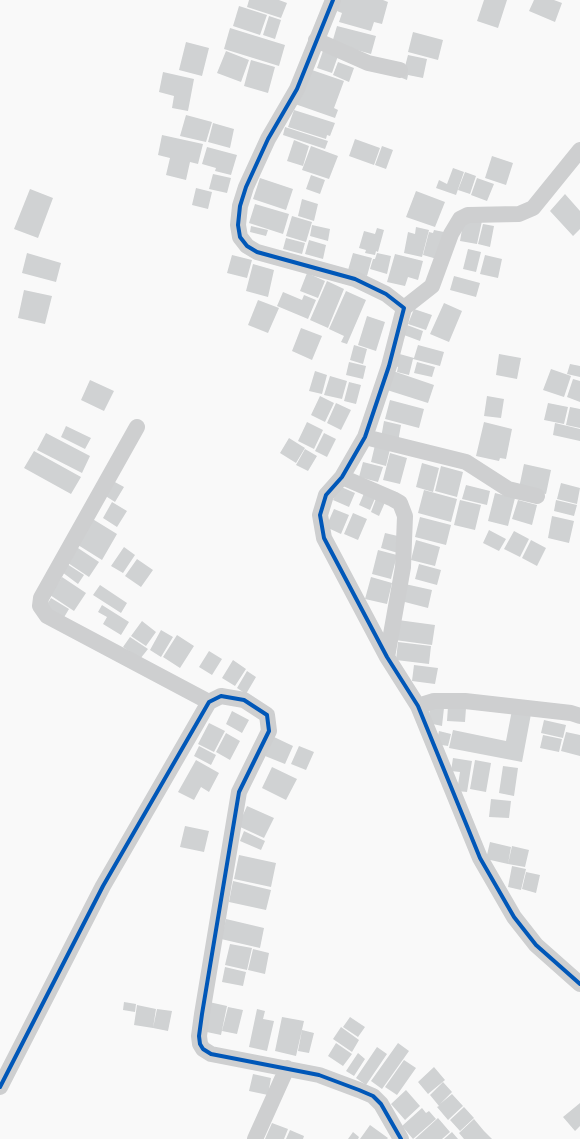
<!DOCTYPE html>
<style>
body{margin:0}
canvas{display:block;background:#f9f9f9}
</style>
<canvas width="580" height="1139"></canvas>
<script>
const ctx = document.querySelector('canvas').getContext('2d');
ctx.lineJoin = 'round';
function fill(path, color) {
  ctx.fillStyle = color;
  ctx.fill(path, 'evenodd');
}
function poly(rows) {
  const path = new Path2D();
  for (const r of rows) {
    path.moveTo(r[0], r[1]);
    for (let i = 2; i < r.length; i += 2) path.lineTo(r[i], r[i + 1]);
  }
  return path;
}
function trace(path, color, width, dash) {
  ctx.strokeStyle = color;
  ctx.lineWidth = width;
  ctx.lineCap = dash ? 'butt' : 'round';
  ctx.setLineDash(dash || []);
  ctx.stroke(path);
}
const building = poly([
 [249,0,279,0,287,3,281,18,247,7],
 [340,0,383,0,388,2,382,24,374,22,371,31,339,22,342,13,337,11],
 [484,0,507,0,498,28,477,21],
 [534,0,554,0,562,3,555,22,529,11],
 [239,6,267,15,260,35,233,26],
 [269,16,281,20,275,39,263,35],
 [337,26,376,36,371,54,332,43],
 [230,28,285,45,279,66,224,49],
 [413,32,443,40,438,60,408,52],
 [186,42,209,48,202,76,179,70],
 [324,48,339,53,332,73,317,68],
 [226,51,249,60,241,82,217,73],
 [408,55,427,59,423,78,408,75,407,80,402,78],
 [251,60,275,67,268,93,244,86],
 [338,62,354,68,349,82,333,75],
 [312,70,344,81,334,108,338,110,335,118,295,104],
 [163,72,194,79,188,111,172,108,174,96,159,92],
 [294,110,335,123,330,136,327,135,326,139,288,127],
 [186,115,212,122,206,142,180,136],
 [213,123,234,129,230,148,208,142],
 [285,127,328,141,325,149,283,135],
 [162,135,203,144,198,164,190,162,186,180,166,175,170,158,158,155],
 [355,139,380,148,374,165,349,156],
 [294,140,309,146,303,166,287,161],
 [311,146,338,156,329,179,302,170],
 [382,146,393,150,386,169,375,165],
 [207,147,237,155,231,175,215,171,216,168,202,164],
 [492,156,513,163,506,185,485,178],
 [453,168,464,172,456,195,436,188,439,180,447,184],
 [465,172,476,176,470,194,458,190],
 [213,174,231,178,227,193,209,189],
 [311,175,325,180,320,194,306,189],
 [260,178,293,189,286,210,253,199],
 [477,178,494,184,487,201,471,195],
 [196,188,212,192,208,209,192,205],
 [30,189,53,198,38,238,14,229],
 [416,191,445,202,435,227,406,217],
 [565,194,580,211,580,229,573,236,550,211],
 [302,199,318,204,314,221,298,216],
 [255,204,289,214,283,234,249,223],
 [292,216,312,222,306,242,286,236],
 [464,218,482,221,477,244,460,241],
 [483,224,494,226,490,247,478,244],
 [312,225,330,229,328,241,310,236],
 [251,226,268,230,266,236,250,232],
 [416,227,429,230,422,257,404,253,408,232,415,234],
 [377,228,384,230,378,252,376,251,375,255,365,253,366,250,359,248,364,231,375,234],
 [434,230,444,232,437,259,423,255,429,232,433,233],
 [286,238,305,243,302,254,283,249],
 [309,240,326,245,323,259,305,254],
 [468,249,481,252,476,272,463,269],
 [27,253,61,263,56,282,22,273],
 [353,253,372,258,367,276,348,270],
 [377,253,391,256,387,274,370,269,373,259,375,259],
 [395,254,423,261,418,280,408,277,405,286,387,282],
 [232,255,252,260,247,278,227,273],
 [485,255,502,259,498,278,480,274],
 [253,264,274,270,268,297,246,291],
 [307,273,325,281,318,298,300,291],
 [454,276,480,283,476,297,450,290],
 [327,281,344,289,328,328,310,320],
 [24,290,52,296,45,324,18,318],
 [346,291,366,300,347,344,341,342,344,336,329,329],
 [283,292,302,300,304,295,316,300,308,319,277,306],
 [258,300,279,308,268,333,248,325],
 [444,303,462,311,449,342,430,334],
 [414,309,432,315,426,330,408,324],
 [367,316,385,322,376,351,358,345],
 [407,325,423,331,420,341,404,335],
 [301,328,322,336,312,360,292,351],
 [354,345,367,349,363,364,350,360],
 [418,345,444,352,440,366,413,359,409,375,397,372,398,367,393,365,396,353,414,358],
 [499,354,521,358,517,379,496,375],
 [349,362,366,366,363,379,346,375],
 [417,362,435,367,432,377,414,373],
 [570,364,580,366,580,377,567,374],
 [551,369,571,376,564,397,543,390],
 [315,371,327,375,322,394,309,391],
 [393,371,434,385,428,403,387,390],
 [330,376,347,381,342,399,324,395],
 [573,379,580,381,580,402,567,397],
 [90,380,114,391,104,411,81,400],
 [349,382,361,385,356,404,344,401],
 [320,396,334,403,325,422,311,415],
 [487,396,504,399,501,418,484,416],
 [390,400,424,409,419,428,385,419],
 [336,403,351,410,341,430,327,423],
 [548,403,568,407,564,424,544,420],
 [570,407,580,409,580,428,566,425],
 [384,421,401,425,398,442,381,438],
 [307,422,323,430,314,449,298,441],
 [484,422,512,429,506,459,500,458,499,461,476,456],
 [555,423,580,429,580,441,553,435],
 [66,426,91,438,85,449,61,437],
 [46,433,90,456,82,473,37,450],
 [324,433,336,439,327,457,315,451],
 [289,438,305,448,296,463,280,453],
 [375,445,390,449,386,466,371,462],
 [305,449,317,456,308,471,296,465],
 [34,451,81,477,71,494,24,468],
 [390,453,407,458,400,484,383,480],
 [363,462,383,467,378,482,359,477],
 [422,463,439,468,433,492,416,487],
 [524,464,551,470,546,494,519,488],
 [441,466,463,472,457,497,435,491],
 [113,481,124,487,115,502,104,495],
 [561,483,580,488,577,504,557,499],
 [466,485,490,491,487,505,462,499],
 [339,486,355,493,349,507,333,500],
 [424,490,457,499,451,522,418,513],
 [365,491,376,496,370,510,359,505],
 [495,493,515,498,508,526,488,521],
 [377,496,386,500,379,516,371,512],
 [460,500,481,505,475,530,454,525],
 [518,500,537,505,532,525,512,519],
 [556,500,577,505,574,516,554,511],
 [112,502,127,511,117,527,103,518],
 [334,509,349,515,341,534,326,527],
 [353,513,367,519,358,540,344,534],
 [552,516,574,521,569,543,548,538],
 [420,517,451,525,446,545,415,537],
 [91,518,117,534,102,560,78,545],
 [489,530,506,539,499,551,483,543],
 [514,531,529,539,520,557,504,549],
 [385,533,402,537,398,553,381,548],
 [416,540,440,547,435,566,411,560],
 [531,540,546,548,537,566,522,558],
 [75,546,99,562,89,577,65,561],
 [124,547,135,555,123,573,111,566],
 [378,550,397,555,391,579,372,574],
 [137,559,153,570,141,587,125,576],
 [67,564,84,575,78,584,62,572],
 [419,564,441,570,437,585,415,579],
 [62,577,86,593,74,611,50,595],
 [371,577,392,583,387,604,365,599],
 [405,584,432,590,428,608,401,601],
 [100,585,127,603,121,613,93,595],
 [51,598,69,609,63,619,45,608],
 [102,605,129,622,121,635,103,624,107,617,98,612],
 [398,620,435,625,432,645,395,640],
 [142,621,156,632,146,646,131,636],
 [161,630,173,637,161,657,150,650],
 [177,635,194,646,180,668,163,657],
 [130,637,148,649,140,659,123,647],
 [398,642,431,646,429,664,396,660],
 [209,651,222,659,212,675,199,667],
 [233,660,246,669,235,686,222,678],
 [414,665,438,668,435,684,412,681],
 [247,671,256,677,246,694,237,688],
 [448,706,466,708,465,722,447,721],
 [430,707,444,708,442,726,428,723],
 [512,710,531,714,522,762,449,748,453,730,506,741],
 [232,711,249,720,242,733,226,724],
 [544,720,566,725,563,738,541,733],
 [209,723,225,731,214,752,198,744],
 [439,731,451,734,448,746,436,744],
 [566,732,580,735,580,756,561,751],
 [226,733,240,741,230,760,216,752],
 [543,735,562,739,559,752,540,748],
 [274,737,293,746,285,764,265,756],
 [199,746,216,755,211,765,194,756],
 [299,746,314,752,306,770,291,764],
 [453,758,472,761,467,792,457,791,460,772,451,771],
 [196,760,219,773,209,792,201,787,194,800,178,792],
 [475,760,491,763,486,792,470,789],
 [503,766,518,768,514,796,499,793],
 [272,767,297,779,286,800,262,788],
 [491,799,511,801,509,818,489,817],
 [247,806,274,818,264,838,238,826],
 [185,826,209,831,204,852,180,847],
 [244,831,265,841,261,850,240,841],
 [490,842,511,847,508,864,486,859],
 [512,846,529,850,525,867,508,864],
 [239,855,276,863,271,887,234,879],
 [512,866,526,869,521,890,508,887],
 [526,872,540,875,536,893,522,889],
 [233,881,271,890,266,910,229,902],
 [226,919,264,928,260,948,221,939],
 [230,944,252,948,247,970,225,965],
 [253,949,269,953,265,974,248,970],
 [225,967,246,972,243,986,222,982],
 [124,1002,136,1004,135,1012,123,1010],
 [209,1002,227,1006,221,1035,202,1031],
 [137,1005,156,1009,153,1028,134,1025],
 [228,1007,243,1010,237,1034,222,1031],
 [157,1009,172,1011,168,1031,153,1028],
 [257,1009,265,1011,263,1019,274,1021,267,1051,249,1047],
 [282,1017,304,1021,296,1056,275,1051],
 [350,1017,365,1027,358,1037,343,1027],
 [341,1027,359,1040,352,1052,333,1039],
 [302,1030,314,1033,309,1053,298,1051],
 [336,1043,352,1054,343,1066,328,1056],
 [398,1043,409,1051,382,1089,371,1081],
 [377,1047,387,1054,366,1085,356,1078],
 [358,1053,365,1059,354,1076,346,1071],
 [404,1060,416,1068,397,1095,385,1087],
 [434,1067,445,1080,428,1094,418,1082],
 [253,1074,271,1078,268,1095,249,1091],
 [443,1082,452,1092,440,1104,452,1094,463,1106,448,1120,437,1107,439,1106,430,1095],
 [406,1090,420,1106,405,1120,391,1104],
 [580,1103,580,1126,575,1131,563,1117],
 [464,1107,474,1118,460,1131,450,1120],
 [422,1108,426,1113,429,1111,436,1119,413,1139,402,1126],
 [438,1118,450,1132,442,1139,415,1139],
 [474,1119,484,1131,492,1139,464,1139,459,1133],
 [272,1123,288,1129,284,1139,265,1139],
 [370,1125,388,1138,387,1139,360,1139],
 [290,1130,304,1136,303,1139,286,1139],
 [353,1132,359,1137,358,1139,348,1139],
 [452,1132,458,1139,444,1139]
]);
const minor = poly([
 [333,0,297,89,268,139,246,187,240,206,238,225,240,237,247,246,257,252,355,279,386,294,404,308,389,366,365,437,342,477,326,495,320,515,324,538,387,657,418,706,480,858,514,917,536,945,580,984],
 [316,40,368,63,400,70],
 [404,308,432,286,451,234,460,219,468,215,519,214,533,208,580,150],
 [137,427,41,598,40,606,47,616,209,702],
 [365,437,466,462,508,489,537,496],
 [342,477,393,499,400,503,405,516,403,567,387,657],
 [418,706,434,701,465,701,571,713,580,716],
 [0,1087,103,886,209,702,221,696,244,700,267,715,269,731,239,792,202,1014,199,1036,200,1044,203,1049,211,1054,319,1075,359,1090,373,1096,381,1104,401,1139],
 [255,1139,287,1068]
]);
const cycleway = poly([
 [333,0,297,89,268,139,246,187,240,206,238,225,240,237,247,246,257,252,355,279,386,294,404,308,389,366,365,437,342,477,326,495,320,515,324,538,387,657,418,706,480,858,514,917,536,945,580,984],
 [0,1087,103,886,209,702,221,696,244,700,267,715,269,731,239,792,202,1014,199,1036,200,1044,203,1049,211,1054,319,1075,359,1090,373,1096,381,1104,401,1139]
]);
fill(building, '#d0d2d3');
trace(minor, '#cecfd0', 16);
trace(cycleway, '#0057b8', 4);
</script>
